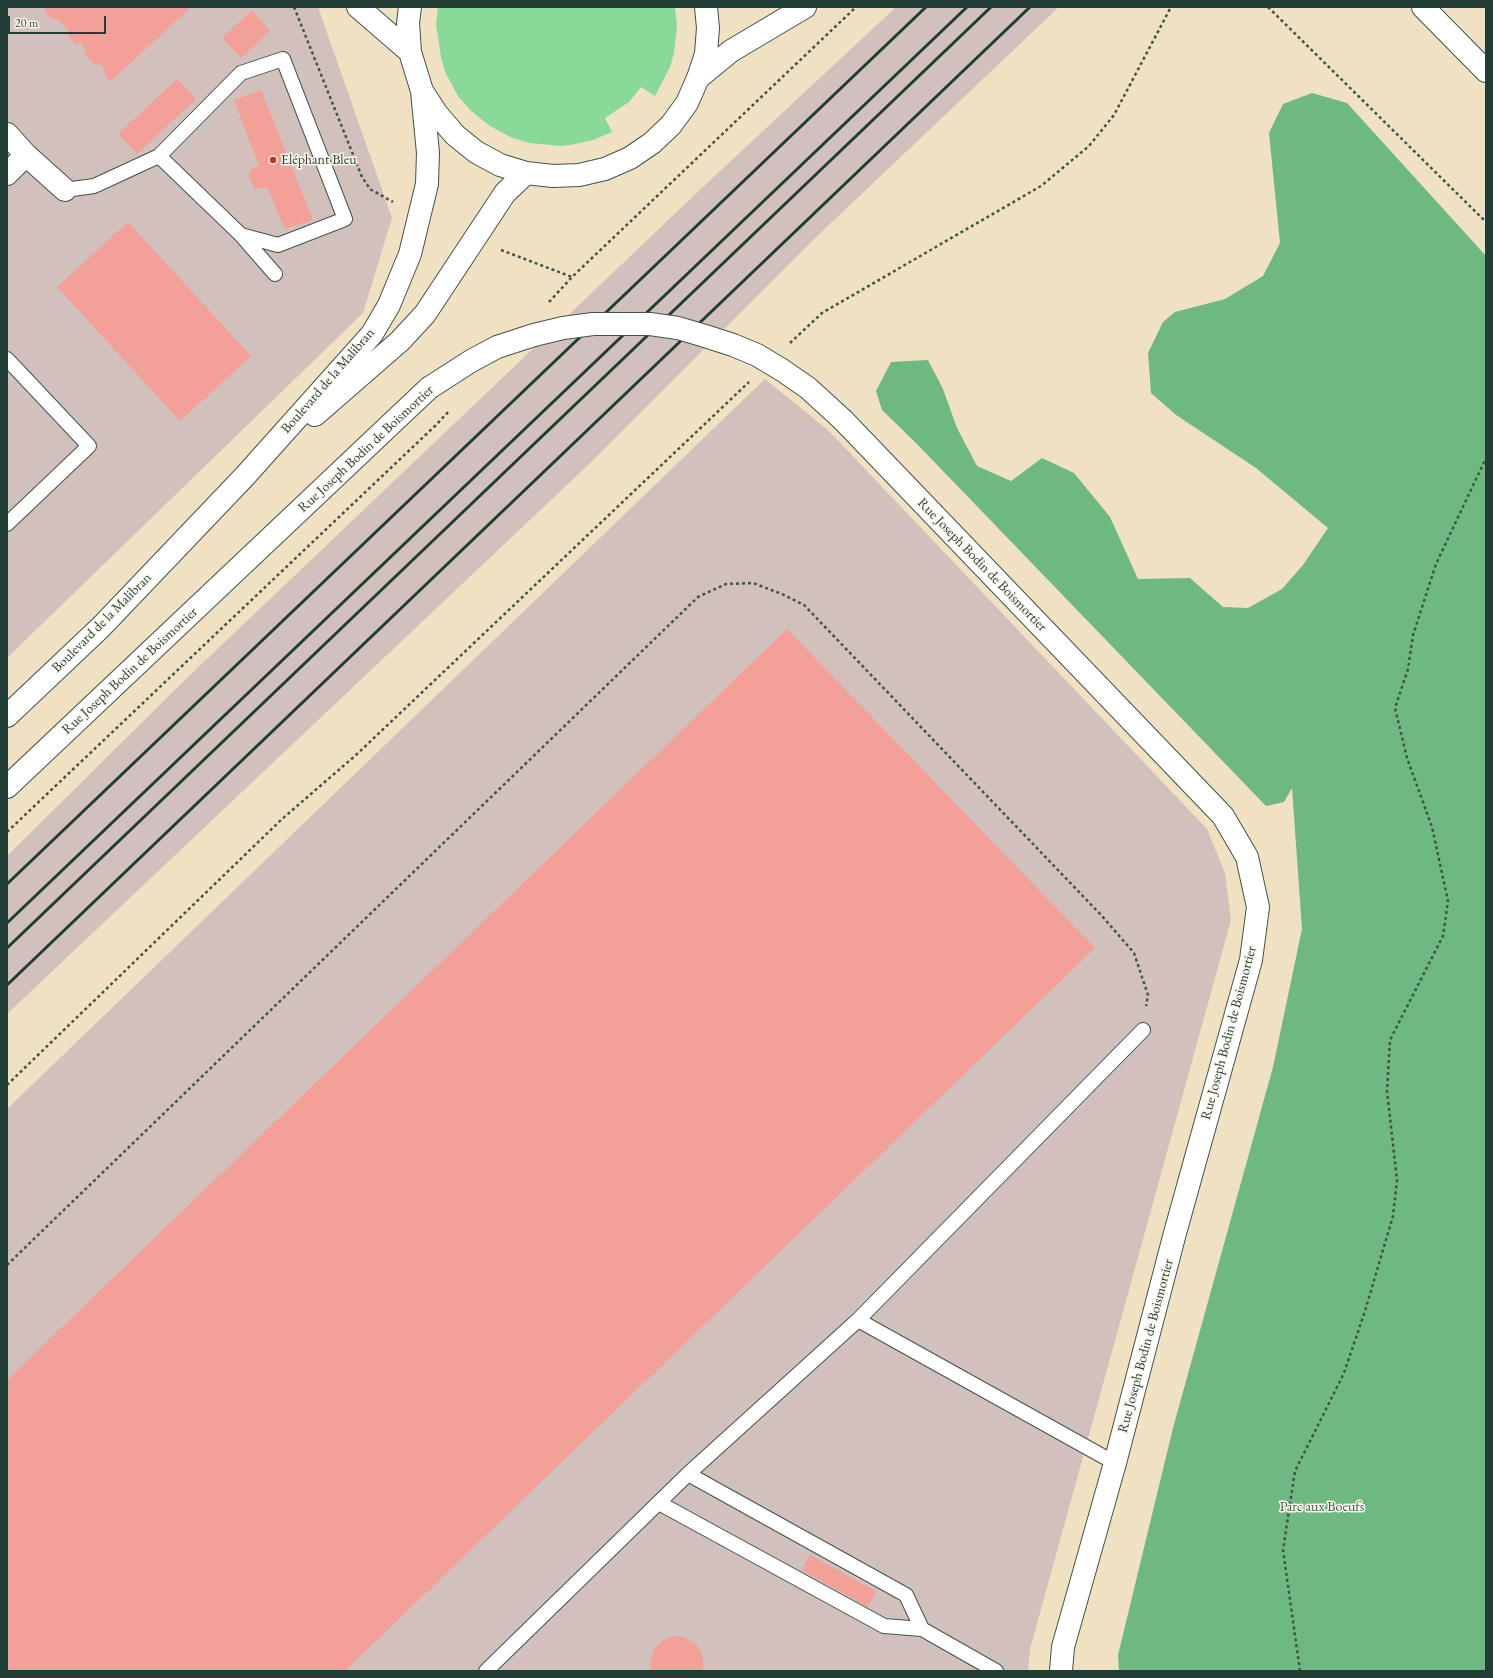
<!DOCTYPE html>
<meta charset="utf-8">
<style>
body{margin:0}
#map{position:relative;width:1493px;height:1678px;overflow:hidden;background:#f0e1c3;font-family:"EB Garamond",serif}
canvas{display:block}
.frame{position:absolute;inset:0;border:8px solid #1f3d34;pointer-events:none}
.scale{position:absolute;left:8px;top:16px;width:98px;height:18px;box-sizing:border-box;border:2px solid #1f3d34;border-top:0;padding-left:5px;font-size:12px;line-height:14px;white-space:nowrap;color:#1f3d34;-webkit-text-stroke:3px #fbf7ec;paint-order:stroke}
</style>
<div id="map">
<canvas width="1493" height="1678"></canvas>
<div class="frame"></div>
<div class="scale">20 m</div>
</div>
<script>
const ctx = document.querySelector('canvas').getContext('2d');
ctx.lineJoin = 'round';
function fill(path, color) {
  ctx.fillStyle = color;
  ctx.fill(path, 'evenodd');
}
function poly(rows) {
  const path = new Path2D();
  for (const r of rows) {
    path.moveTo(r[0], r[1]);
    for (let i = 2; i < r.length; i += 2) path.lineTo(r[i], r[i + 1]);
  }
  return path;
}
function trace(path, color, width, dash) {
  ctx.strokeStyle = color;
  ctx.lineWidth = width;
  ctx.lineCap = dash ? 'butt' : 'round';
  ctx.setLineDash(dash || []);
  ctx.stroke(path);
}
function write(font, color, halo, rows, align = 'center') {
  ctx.font = font + ' "EB Garamond",serif';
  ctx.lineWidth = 3;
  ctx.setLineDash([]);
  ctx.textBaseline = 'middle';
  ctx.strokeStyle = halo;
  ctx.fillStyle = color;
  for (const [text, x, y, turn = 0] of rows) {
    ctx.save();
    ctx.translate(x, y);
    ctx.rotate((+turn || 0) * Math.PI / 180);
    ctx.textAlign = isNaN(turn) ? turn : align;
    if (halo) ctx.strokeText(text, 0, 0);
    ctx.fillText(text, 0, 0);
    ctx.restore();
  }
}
const industrial = poly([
 [7,7,318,7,392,218,363,313,7,658],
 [896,7,1059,7,812,241,587,466,7,1014,7,856,188,677,704,186],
 [765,379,829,431,1207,829,1225,873,1231,920,1030,1649,1028,1671,7,1671,7,1109]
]);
const green = poly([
 [438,7,675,7,677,26,674,53,670,67,655,96,641,87,629,102,605,118,612,132,593,140,570,145,561,146,529,143,510,137,490,126,471,111,458,96,445,72,441,57,436,24]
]);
const forest = poly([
 [1312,93,1347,103,1486,256,1486,1671,1119,1671,1118,1655,1173,1428,1273,1067,1302,929,1292,788,1284,802,1266,806,916,443,882,410,876,391,891,362,928,360,943,389,957,428,977,466,1011,481,1042,458,1074,473,1110,517,1138,579,1190,578,1223,607,1248,608,1282,589,1303,565,1328,528,1256,468,1176,415,1151,393,1148,353,1163,322,1175,312,1225,299,1263,276,1280,243,1269,133,1283,104]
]);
const building = poly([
 [45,7,191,7,110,82,105,75,105,69,100,64,95,65,85,55,85,49,81,43,75,44,68,36,68,29,58,19,52,19,44,10],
 [252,10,270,31,241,58,222,38],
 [177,79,196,99,137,154,118,134],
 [261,90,313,220,285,229,267,187,261,189,254,188,248,174,253,168,259,166,234,100],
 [128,222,251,356,180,421,57,287],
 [787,629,1095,948,345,1671,7,1671,7,1380],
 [810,1555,876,1591,868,1607,802,1570],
 [674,1636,684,1637,698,1646,703,1657,703,1671,652,1671,650,1662,655,1648,663,1640]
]);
const path = poly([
 [294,7,362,177,370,189,393,202],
 [1268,7,1486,222],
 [501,250,572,277],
 [549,302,572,277,856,7],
 [790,343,822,313,1041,186,1089,146,1114,115,1171,7],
 [7,832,436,425,450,410],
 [7,1085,282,819,356,755,749,382],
 [7,1265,698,597,726,584,753,583,782,594,804,605,1102,916,1134,953,1148,995,1146,1006],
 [1300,1671,1283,1550,1295,1471,1344,1373,1365,1311,1393,1216,1397,1180,1387,1091,1390,1040,1443,936,1448,901,1432,827,1407,758,1395,708,1408,669,1413,635,1436,564,1486,458]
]);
const lane = poly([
 [65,190,94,186,159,156,241,73,283,59,345,219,278,245,241,235,159,156],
 [241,235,275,274],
 [7,359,89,446,7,524],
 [858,1320,1115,1463],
 [688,1474,906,1595,922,1629],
 [659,1503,884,1626,922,1629,996,1671],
 [486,1671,688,1474,858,1320,1143,1030]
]);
const street = poly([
 [7,134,26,155,65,190],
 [7,174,26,155],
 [843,420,1223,816,1247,857,1258,907,1251,960,1175,1233,1115,1463,1063,1647,1061,1671],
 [7,787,429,388]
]);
const secondary = poly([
 [358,7,410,52],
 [410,7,408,23,410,52,422,91,437,114,455,135,476,152,500,165,526,173,553,176,579,175,605,169,630,158,652,143,671,125,687,103,698,78,706,54,708,28,706,7],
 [698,78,731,51,805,7],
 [315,415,400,341,425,314,505,193,526,173],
 [7,716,102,626,245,476,372,334,389,305,410,254,427,184,428,153,422,91]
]);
const highway = poly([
 [1423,7,1486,71]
]);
const rail = poly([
 [7,884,926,7],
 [7,923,967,7],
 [7,948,991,7],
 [7,985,1030,7]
]);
const streetBridge = poly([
 [429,388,471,361,497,347,534,335,563,328,593,324,650,324,678,328,705,336,733,345,757,355,782,370,808,388,843,420]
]);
const markers = [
 [273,160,4,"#c8321e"]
];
const poiNames = [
 ["Eléphant Bleu",281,160]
];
const streetNames = [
 ["Boulevard de la Malibran",328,381,-49],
 ["Rue Joseph Bodin de Boismortier",366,449,-43],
 ["Rue Joseph Bodin de Boismortier",982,565,46],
 ["Boulevard de la Malibran",102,623,-45],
 ["Rue Joseph Bodin de Boismortier",130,671,-43],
 ["Rue Joseph Bodin de Boismortier",1229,1033,-75],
 ["Rue Joseph Bodin de Boismortier",1146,1346,-75]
];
const parkNames = [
 ["Parc aux Boeufs",1322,1507]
];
fill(industrial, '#d1c0bc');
fill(green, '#89d999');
fill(forest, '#6eb981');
fill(building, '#f3a099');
trace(lane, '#3e5649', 16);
trace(street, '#3e5649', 24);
trace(secondary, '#3e5649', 24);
trace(highway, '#3e5649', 24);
trace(path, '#3e5649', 2.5, [3, 3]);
trace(lane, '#fff', 14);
trace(street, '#fff', 22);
trace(secondary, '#fff', 22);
trace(highway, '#fff', 22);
trace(rail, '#1f3d34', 3);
trace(streetBridge, '#3e5649', 24, []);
trace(streetBridge, '#fff', 22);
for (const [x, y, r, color] of markers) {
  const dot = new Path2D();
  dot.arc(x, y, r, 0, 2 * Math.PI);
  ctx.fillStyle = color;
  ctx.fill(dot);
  trace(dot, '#fbf7ec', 1.5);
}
write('14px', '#1f3d34', '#fbf7ec', poiNames, 'left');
write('14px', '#1f3d34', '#fbf7ec', streetNames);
write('14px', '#345c48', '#fbf7ec', parkNames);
</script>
